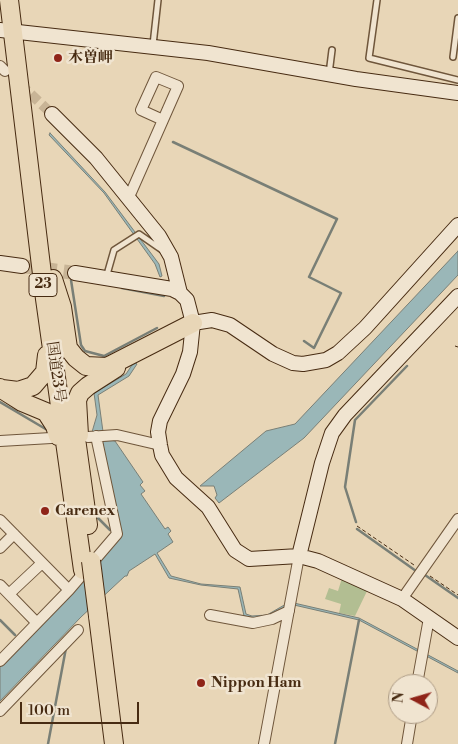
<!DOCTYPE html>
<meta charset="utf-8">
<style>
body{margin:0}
#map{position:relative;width:458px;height:744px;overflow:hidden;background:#e8d6b7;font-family:"Libre Bodoni",serif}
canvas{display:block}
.north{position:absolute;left:388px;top:674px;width:50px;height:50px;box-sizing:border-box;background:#f0e4d0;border:1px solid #ac9a84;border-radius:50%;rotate:276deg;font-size:14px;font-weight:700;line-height:20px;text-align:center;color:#472b12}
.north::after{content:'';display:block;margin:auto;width:18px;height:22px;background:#8f2418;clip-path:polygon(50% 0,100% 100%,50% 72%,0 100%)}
.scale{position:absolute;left:20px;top:702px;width:119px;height:22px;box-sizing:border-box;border:2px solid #472b12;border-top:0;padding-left:6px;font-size:15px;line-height:18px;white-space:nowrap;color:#472b12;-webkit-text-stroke:4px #f0e4d0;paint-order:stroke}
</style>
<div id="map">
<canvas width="458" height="744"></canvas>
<div class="north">N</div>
<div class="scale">100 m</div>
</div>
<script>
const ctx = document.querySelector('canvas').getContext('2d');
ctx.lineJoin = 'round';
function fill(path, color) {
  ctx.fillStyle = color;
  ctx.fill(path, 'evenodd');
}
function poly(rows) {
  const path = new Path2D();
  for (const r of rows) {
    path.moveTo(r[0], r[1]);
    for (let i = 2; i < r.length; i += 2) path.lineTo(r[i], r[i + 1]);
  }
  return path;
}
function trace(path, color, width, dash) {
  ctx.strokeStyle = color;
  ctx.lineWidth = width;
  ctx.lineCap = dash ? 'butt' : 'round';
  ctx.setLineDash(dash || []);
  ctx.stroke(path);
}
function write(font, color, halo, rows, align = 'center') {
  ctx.font = font + ' "Libre Bodoni","Noto Serif JP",serif';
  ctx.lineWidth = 5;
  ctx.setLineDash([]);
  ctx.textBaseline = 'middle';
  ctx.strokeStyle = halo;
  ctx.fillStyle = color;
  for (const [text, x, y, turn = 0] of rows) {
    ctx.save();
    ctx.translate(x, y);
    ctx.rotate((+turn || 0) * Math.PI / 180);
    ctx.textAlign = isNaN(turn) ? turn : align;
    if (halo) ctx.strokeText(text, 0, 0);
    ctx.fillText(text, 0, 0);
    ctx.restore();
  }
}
const green = poly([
 [342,578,368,589,355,616,339,613,341,604,325,599,329,588,338,591]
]);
const water = poly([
 [50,133,105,192,159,264,162,276,160,277,155,264,104,193,49,135,50,133],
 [458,251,458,275,304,438,219,503,215,498,217,495,214,486,200,486,266,431,295,424,458,251],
 [134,362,137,364,129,376,98,395,104,439,115,441,143,482,140,485,145,491,141,494,165,529,168,527,171,531,168,534,173,542,157,553,171,576,201,584,240,587,246,614,252,616,267,615,286,604,294,603,359,618,458,671,458,673,359,620,294,605,268,616,254,618,244,616,238,589,201,585,169,578,155,554,129,571,127,576,125,576,81,617,0,701,0,667,77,586,122,535,92,432,97,415,94,393,126,374,134,362]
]);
const stream = poly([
 [173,142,337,219,309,277,341,293,314,348,304,341],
 [71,280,81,345,85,351,104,356,157,328],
 [122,288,164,296],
 [0,402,49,431],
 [94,514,110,530],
 [356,522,345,487,355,420,407,366],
 [357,529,416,571],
 [425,575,458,598],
 [0,620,15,635],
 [48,744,66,648],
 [335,744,359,620]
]);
const streetTunnel = poly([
 [20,84,52,114]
]);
const secondaryTunnel = poly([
 [22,266,75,273]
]);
const path = poly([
 [455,346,458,347],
 [357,526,414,565],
 [430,576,458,595]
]);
const lane = poly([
 [377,0,369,58,458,80],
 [153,45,158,0],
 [453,57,458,18],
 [329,74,332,50],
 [106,278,114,250,139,234,162,250]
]);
const street = poly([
 [0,66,5,71],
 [129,197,163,120,178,86,156,77,141,110,163,120],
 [88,437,117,435,160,445],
 [0,441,51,438],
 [0,520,69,590],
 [0,548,14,534],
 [0,585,37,623],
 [9,594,42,563],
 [402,599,458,519],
 [210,615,253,623,272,619,289,611],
 [0,661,69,590,117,534,96,436],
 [417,684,429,618],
 [0,711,78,630],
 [264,744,299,556],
 [407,744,412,714]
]);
const secondary = poly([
 [0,30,208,53,356,79,458,93],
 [52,114,96,158,159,236,171,257,180,293],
 [0,263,22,266],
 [75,273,172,289,180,293,187,300,193,323,190,352,183,374,160,421,158,432,160,445,162,455,176,478,208,507,235,550,249,559,299,556,318,561,402,599,458,638],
 [193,323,212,320,230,325,273,354,293,363,303,364,326,360,338,353,365,328,458,225],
 [299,556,322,463,332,433,345,415,458,296]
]);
const highway = poly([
 [9,0,45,299,83,570],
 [53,279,62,307,68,348,76,358,86,366,107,367,193,323],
 [0,388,22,402,46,412,55,426,58,436],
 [2,389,18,391,33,386,45,372,47,355],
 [74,424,88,525],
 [79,435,77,400,80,393,88,386,116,368],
 [98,616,114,744]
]);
const highwayBridge = poly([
 [91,561,98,616]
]);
const markers = [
 [58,58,5,"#8f2418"],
 [45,511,5,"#8f2418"],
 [201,683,5,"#8f2418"]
];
const shields = [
 [43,285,28]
];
const shieldNames = [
 ["23",43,285]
];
const poiNames = [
 ["木曽岬",68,58],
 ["Carenex",55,511],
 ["Nippon Ham",211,683]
];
const streetNames = [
 ["国道23号",55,372,82]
];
fill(green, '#b2be92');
fill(water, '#9ab7b8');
trace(water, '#797f76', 1);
trace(stream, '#797f76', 2.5);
trace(streetTunnel, '#c8b496', 10, [10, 5]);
trace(secondaryTunnel, '#c8b496', 14, [14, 7]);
trace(lane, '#6f563b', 8);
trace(street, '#6f563b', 12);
trace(secondary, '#472b12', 16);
trace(highway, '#472b12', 20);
trace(path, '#472b12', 1, [4, 2.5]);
trace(lane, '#f0e4d0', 5);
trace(street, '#f0e4d0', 10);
trace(secondary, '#f0e4d0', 14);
trace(highway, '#e8d6b7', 18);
trace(highwayBridge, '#472b12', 20, []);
trace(highwayBridge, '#e8d6b7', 18);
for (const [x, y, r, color] of markers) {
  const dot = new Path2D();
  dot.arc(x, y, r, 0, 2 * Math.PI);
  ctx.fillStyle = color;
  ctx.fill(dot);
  trace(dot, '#f0e4d0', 2);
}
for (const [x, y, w] of shields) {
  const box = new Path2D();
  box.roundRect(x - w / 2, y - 11.5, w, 23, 4);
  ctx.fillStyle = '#f0e4d0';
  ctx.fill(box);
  trace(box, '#472b12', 1);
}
write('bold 14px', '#472b12', null, shieldNames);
write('bold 15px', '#472b12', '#f0e4d0', poiNames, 'left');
write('15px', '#472b12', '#f0e4d0', streetNames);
</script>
